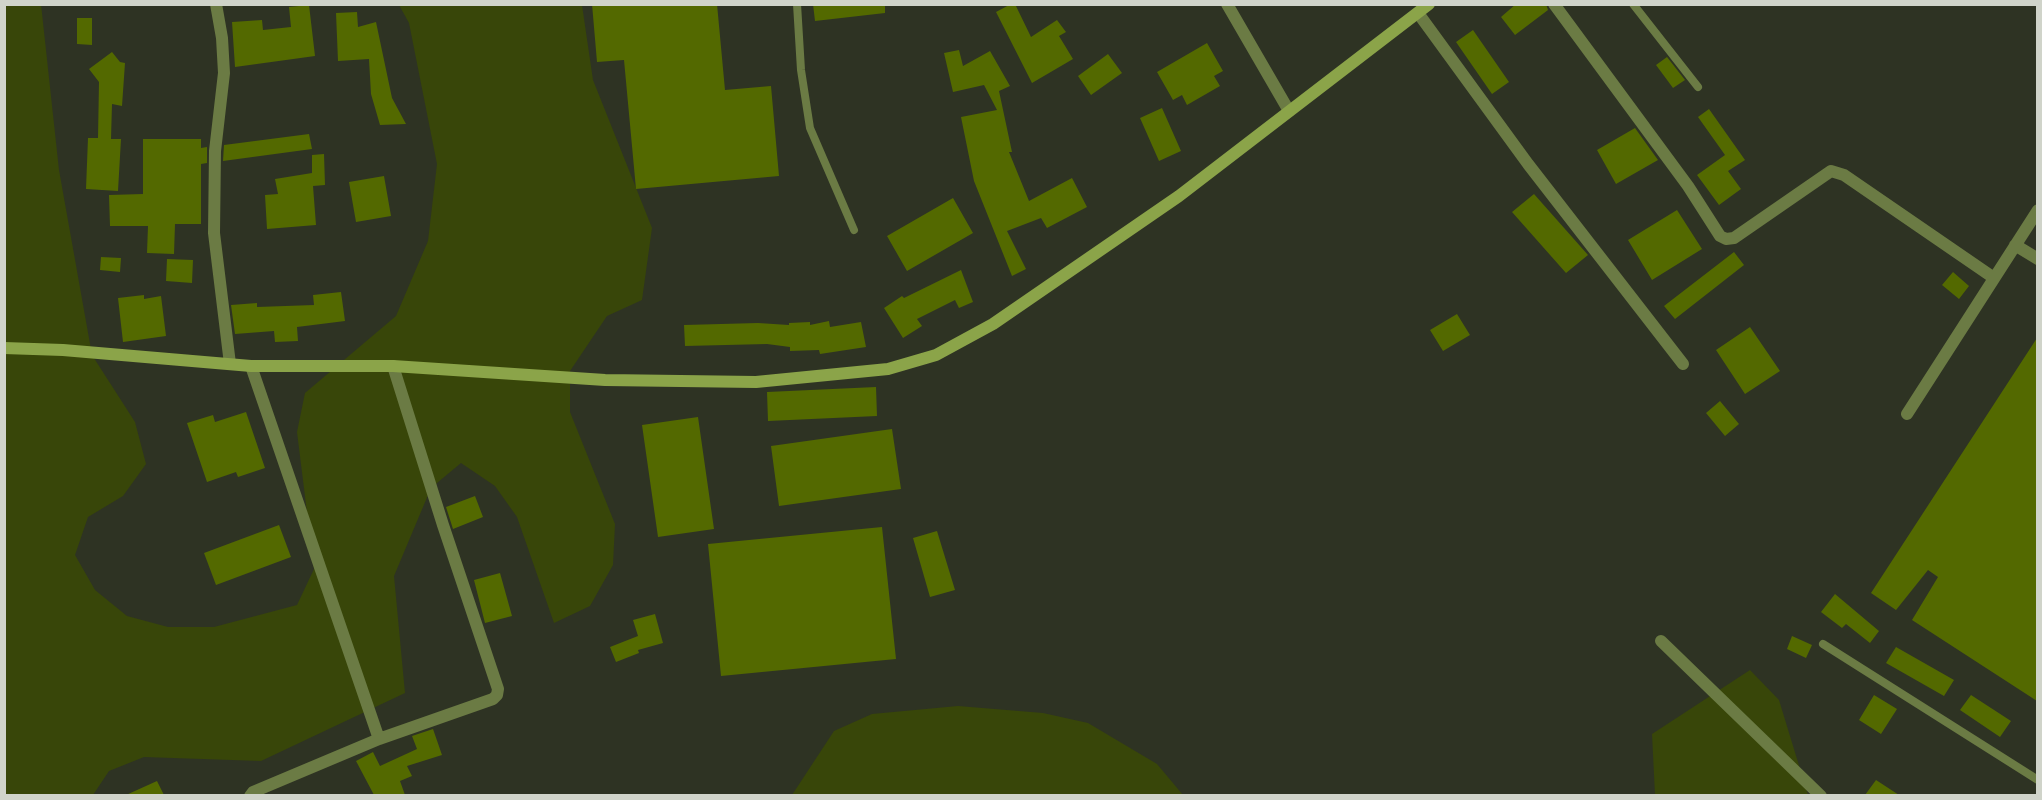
<!DOCTYPE html>
<style>
body{margin:0}
#map{position:relative;width:2042px;height:800px;overflow:hidden;background:#2e3323;font-family:"Titillium Web",sans-serif}
canvas{display:block}
.frame{position:absolute;inset:0;border:6px solid #d0d4ca;pointer-events:none}
</style>
<div id="map">
<canvas width="2042" height="800"></canvas>
<div class="frame"></div>
</div>
<script>
const ctx = document.querySelector('canvas').getContext('2d');
ctx.lineJoin = 'round';
function fill(path, color) {
  ctx.fillStyle = color;
  ctx.fill(path, 'evenodd');
}
function poly(rows) {
  const path = new Path2D();
  for (const r of rows) {
    path.moveTo(r[0], r[1]);
    for (let i = 2; i < r.length; i += 2) path.lineTo(r[i], r[i + 1]);
  }
  return path;
}
function trace(path, color, width, dash) {
  ctx.strokeStyle = color;
  ctx.lineWidth = width;
  ctx.lineCap = dash ? 'butt' : 'round';
  ctx.setLineDash(dash || []);
  ctx.stroke(path);
}
const green = poly([
 [41,4,59,170,92,355,135,422,146,464,123,496,88,517,75,555,95,590,127,616,168,627,214,627,297,605,314,569,297,432,305,393,396,316,428,241,437,164,409,23,399,5,582,5,593,80,652,228,642,300,607,316,570,371,570,412,615,524,613,565,590,606,554,623,517,517,495,486,461,463,431,488,394,576,405,693,261,761,144,757,109,771,93,795,5,796,5,5],
 [1750,670,1779,700,1808,795,1655,795,1652,734],
 [958,706,1043,713,1088,723,1157,764,1183,795,792,795,834,731,872,714]
]);
const building = poly([
 [592,4,717,4,725,90,771,86,779,176,636,189,624,60,597,62],
 [813,4,885,4,885,13,815,21],
 [1011,4,1015,4,1031,37,1057,20,1066,32,1059,36,1073,59,1032,83,996,12],
 [1516,4,1546,4,1548,10,1515,35,1501,17],
 [309,5,315,56,235,67,232,22,262,20,263,30,291,27,289,7],
 [357,12,358,27,376,22,392,98,406,124,380,125,371,94,369,59,338,61,336,13],
 [77,18,92,18,92,45,77,44],
 [1473,30,1509,82,1492,94,1456,42],
 [1207,43,1223,71,1214,76,1220,86,1187,105,1182,95,1173,100,1157,72],
 [959,50,963,66,990,51,1010,86,999,91,1012,152,1009,152,1029,201,1072,178,1087,207,1047,228,1041,218,1007,231,1026,269,1012,276,974,181,961,117,997,110,984,85,953,92,944,53],
 [112,52,120,62,125,63,122,106,112,104,111,139,121,139,118,191,86,189,88,138,98,138,99,82,89,69],
 [1108,54,1122,73,1091,95,1078,76],
 [1667,57,1685,80,1673,88,1656,65],
 [1162,108,1181,151,1159,161,1140,118],
 [1709,109,1745,160,1728,171,1741,189,1719,205,1697,175,1725,155,1698,117],
 [1635,128,1658,160,1616,184,1597,150],
 [309,134,312,149,223,161,224,145],
 [143,139,201,139,201,148,207,147,207,163,201,164,201,224,175,224,174,254,147,253,148,226,110,226,109,195,143,194],
 [324,154,325,185,313,186,316,225,267,229,265,195,278,194,275,179,312,173,312,155],
 [384,176,391,216,356,222,349,182],
 [1534,194,1588,255,1566,273,1512,212],
 [953,198,973,233,907,271,887,236],
 [1677,210,1702,249,1652,280,1628,240],
 [1734,252,1744,265,1675,319,1664,306],
 [101,257,121,258,120,272,100,270],
 [167,259,193,260,192,283,166,281],
 [961,270,973,302,959,308,955,300,917,319,922,326,903,338,884,308,902,296,904,298],
 [1953,272,1969,286,1959,299,1942,285],
 [341,292,345,321,297,327,298,341,275,342,274,331,235,334,231,305,257,303,257,307,314,305,313,295],
 [144,295,144,299,161,296,166,336,123,342,118,298],
 [1457,314,1470,335,1443,351,1430,330],
 [829,321,830,327,861,322,866,347,820,354,819,350,790,351,790,347,767,344,685,346,684,325,758,323,789,325,789,323,810,322,810,325],
 [1750,327,1780,371,1745,394,1716,350],
 [2037,338,2037,701,1912,620,1938,577,1928,570,1896,610,1871,593],
 [876,387,877,416,768,421,767,392],
 [1720,401,1739,424,1725,436,1706,413],
 [246,412,265,468,238,477,236,472,207,482,187,423,213,415,215,422],
 [698,417,714,529,658,537,642,425],
 [892,429,901,489,779,506,771,446],
 [475,496,483,517,453,529,446,507],
 [279,525,291,557,216,585,204,553],
 [882,527,896,659,721,676,708,544],
 [937,531,955,590,930,597,913,538],
 [500,573,512,616,485,623,474,580],
 [1835,594,1879,631,1870,643,1846,624,1842,628,1821,612],
 [655,614,663,643,638,650,639,653,616,662,610,647,638,636,633,620],
 [1792,636,1812,645,1806,658,1787,649],
 [1896,647,1954,680,1944,696,1886,663],
 [1874,695,1897,709,1881,734,1859,720],
 [1971,695,2011,721,2000,737,1960,710],
 [433,729,442,755,407,766,412,776,400,781,405,795,374,795,356,761,373,752,380,766,417,749,412,736],
 [1876,780,1899,795,1865,795],
 [157,781,164,795,126,795]
]);
const service = poly([
 [797,4,801,70,810,128,854,230],
 [1633,4,1698,87],
 [1823,644,2038,780]
]);
const minor = poly([
 [216,4,222,38,224,73,215,151,214,233,230,364],
 [1227,4,1289,111],
 [1554,4,1688,186,1720,236,1726,239,1734,238,1831,171,1844,175,1994,278],
 [1418,13,1528,164,1683,364],
 [2015,245,2038,259],
 [251,366,379,739],
 [1907,414,2038,210],
 [1661,641,1821,796],
 [250,796,253,792,379,739,493,699,497,695,498,689,443,525,393,366]
]);
const secondary = poly([
 [4,348,63,350,251,366,393,366,605,380,756,382,888,369,936,355,993,324,1179,196,1429,4]
]);
fill(green, '#384609');
fill(building, '#536900');
trace(service, '#6b7b44', 8);
trace(minor, '#6b7b44', 12);
trace(secondary, '#8ba449', 12);
</script>
